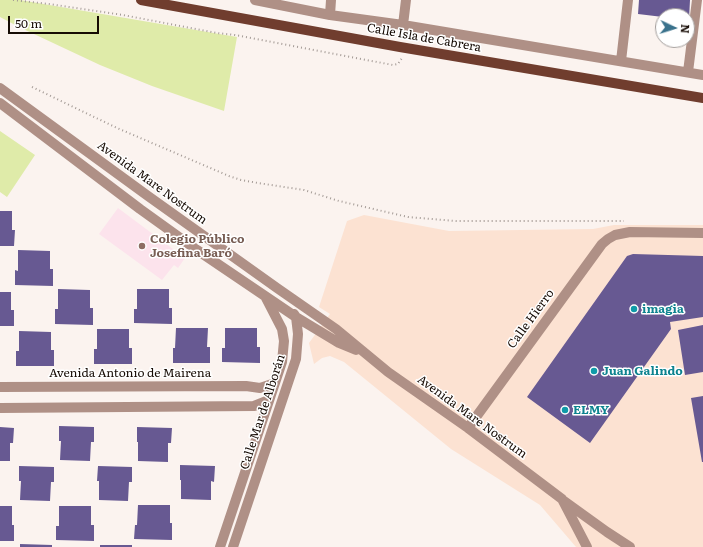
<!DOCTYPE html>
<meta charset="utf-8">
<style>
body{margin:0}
#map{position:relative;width:703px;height:547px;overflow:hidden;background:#fbf3ef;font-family:Literata,serif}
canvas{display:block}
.north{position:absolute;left:655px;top:8px;width:40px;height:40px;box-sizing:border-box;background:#fff;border:1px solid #a29d9b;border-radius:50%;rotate:94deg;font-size:11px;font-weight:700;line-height:16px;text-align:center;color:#160b04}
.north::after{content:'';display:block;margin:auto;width:14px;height:18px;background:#3a728c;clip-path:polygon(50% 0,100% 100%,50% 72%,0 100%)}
.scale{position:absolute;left:8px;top:16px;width:91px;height:18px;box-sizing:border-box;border:2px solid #160b04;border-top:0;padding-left:5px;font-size:12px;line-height:14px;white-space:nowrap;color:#160b04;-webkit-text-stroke:3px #fff;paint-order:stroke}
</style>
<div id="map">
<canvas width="703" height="547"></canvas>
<div class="north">N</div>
<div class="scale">50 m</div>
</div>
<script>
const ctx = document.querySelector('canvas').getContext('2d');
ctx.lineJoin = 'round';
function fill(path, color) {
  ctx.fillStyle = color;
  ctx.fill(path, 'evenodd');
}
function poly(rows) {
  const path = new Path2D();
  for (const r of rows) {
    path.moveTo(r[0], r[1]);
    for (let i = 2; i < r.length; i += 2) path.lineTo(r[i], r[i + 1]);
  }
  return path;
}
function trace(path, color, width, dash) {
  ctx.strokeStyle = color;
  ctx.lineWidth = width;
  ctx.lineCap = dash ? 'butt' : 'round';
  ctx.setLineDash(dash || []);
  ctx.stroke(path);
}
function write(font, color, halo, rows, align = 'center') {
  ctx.font = font + ' Literata,serif';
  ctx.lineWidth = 3;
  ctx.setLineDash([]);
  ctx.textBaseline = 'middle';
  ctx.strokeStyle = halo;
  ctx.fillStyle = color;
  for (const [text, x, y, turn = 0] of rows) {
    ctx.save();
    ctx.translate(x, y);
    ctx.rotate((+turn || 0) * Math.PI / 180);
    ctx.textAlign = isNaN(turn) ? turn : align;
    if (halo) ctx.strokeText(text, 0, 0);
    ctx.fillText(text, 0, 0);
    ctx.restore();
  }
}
const built = poly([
 [364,215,449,231,593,229,614,225,703,225,703,547,576,547,540,505,451,449,344,362,330,356,322,358,314,364,309,343,330,314,319,307,347,221]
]);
const education = poly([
 [118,208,185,258,178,268,174,265,162,280,99,234]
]);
const green = poly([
 [0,0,20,0,237,37,224,111,152,86,100,65,19,27,0,17],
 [0,131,35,155,7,197,0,192]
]);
const building = poly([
 [639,0,690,0,689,19,687,19,687,16,663,17,638,14],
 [0,211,12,211,12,230,15,230,14,246,0,246],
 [18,250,50,251,50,269,53,269,53,286,15,285,15,270,18,271],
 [633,254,703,256,703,317,670,322,671,329,590,443,527,397,627,256],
 [58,289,90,290,90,308,93,308,93,325,55,324,55,309,58,309],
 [137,289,169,289,169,308,172,308,172,324,134,323,134,309,137,309],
 [0,292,11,292,11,310,14,310,14,326,0,326],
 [703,325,703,372,685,375,678,330],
 [176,328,208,328,207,347,210,347,210,363,173,363,173,348,175,348],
 [225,328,257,328,257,347,260,347,260,363,222,362,222,348,225,348],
 [97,329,129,329,129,348,132,348,132,364,94,364,94,349,97,349],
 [19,331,51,332,51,350,54,350,54,366,16,366,16,351,19,351],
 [703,396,703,462,702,462,691,398],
 [59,426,94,427,94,442,91,442,90,461,60,460,61,441,59,441],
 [0,427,14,428,13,443,10,443,10,461,0,461],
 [137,427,172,428,171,443,168,443,168,462,138,461,138,442,137,442],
 [180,465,215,466,214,482,211,481,211,500,181,499,181,480,180,480],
 [19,466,54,467,54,482,51,482,50,501,20,500,21,481,19,481],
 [98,466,132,467,132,482,129,482,128,501,99,500,99,481,97,481],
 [138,505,170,505,170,523,172,523,172,540,134,539,135,525,137,525],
 [0,506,12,506,12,525,14,525,14,541,0,541],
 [59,506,91,506,91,525,94,525,94,541,56,540,56,526,59,526],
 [20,544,52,545,52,547,20,547],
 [100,545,132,545,132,547,100,547]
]);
const path = poly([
 [13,0,49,4,123,15,217,33,235,35,393,65,398,64,402,58],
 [32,87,117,128,229,176,241,180,258,183,304,190,339,201,408,217,456,221,624,221]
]);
const minor = poly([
 [255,0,330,15,403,25,703,75],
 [330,15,331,0],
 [403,25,406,0],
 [621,61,628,0],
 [688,72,697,0],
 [0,88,148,196,277,288,336,329,388,372,468,428,562,499,587,547],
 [0,103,140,209,197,250,296,317,339,343,356,350],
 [0,387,246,386,260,388,275,383],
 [0,408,254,406,269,400],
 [468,428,602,244,608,239,615,235,630,232,703,233],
 [564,501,607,532,630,547],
 [220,547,282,362,284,341,282,329,266,298],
 [233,547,296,359,298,334,296,317,294,314]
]);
const major = poly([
 [141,0,400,47,703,98]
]);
const markers = [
 [142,246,4,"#8d6e63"],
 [634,309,4,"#0f9aa8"],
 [594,371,4,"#0f9aa8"],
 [565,410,4,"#0f9aa8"]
];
const streetNames = [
 ["Calle Isla de Cabrera",424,38,10],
 ["Avenida Mare Nostrum",152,183,36],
 ["Calle Hierro",531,319,-54],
 ["Avenida Antonio de Mairena",130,373],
 ["Calle Mar de Alborán",263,412,-72],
 ["Avenida Mare Nostrum",472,417,36]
];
const educationNames = [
 ["Colegio Público",150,239],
 ["Josefina Baró",150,253]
];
const cultureNames = [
 ["imagia",642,309],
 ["Juan Galindo",602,371],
 ["ELMY",573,410]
];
fill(built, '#fce2d2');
fill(education, '#fce3ec');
fill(green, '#dfeba9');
fill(building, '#675992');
trace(path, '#a49b96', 2, [1, 3]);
trace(minor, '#af9086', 10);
trace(major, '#703d2e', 10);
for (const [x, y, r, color] of markers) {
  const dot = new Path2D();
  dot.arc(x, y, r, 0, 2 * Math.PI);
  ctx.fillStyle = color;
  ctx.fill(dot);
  trace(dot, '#fff', 1.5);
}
write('12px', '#160b04', '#fff', streetNames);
write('bold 12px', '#785e54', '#fff', educationNames, 'left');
write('bold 12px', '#0d838f', '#fff', cultureNames, 'left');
</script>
